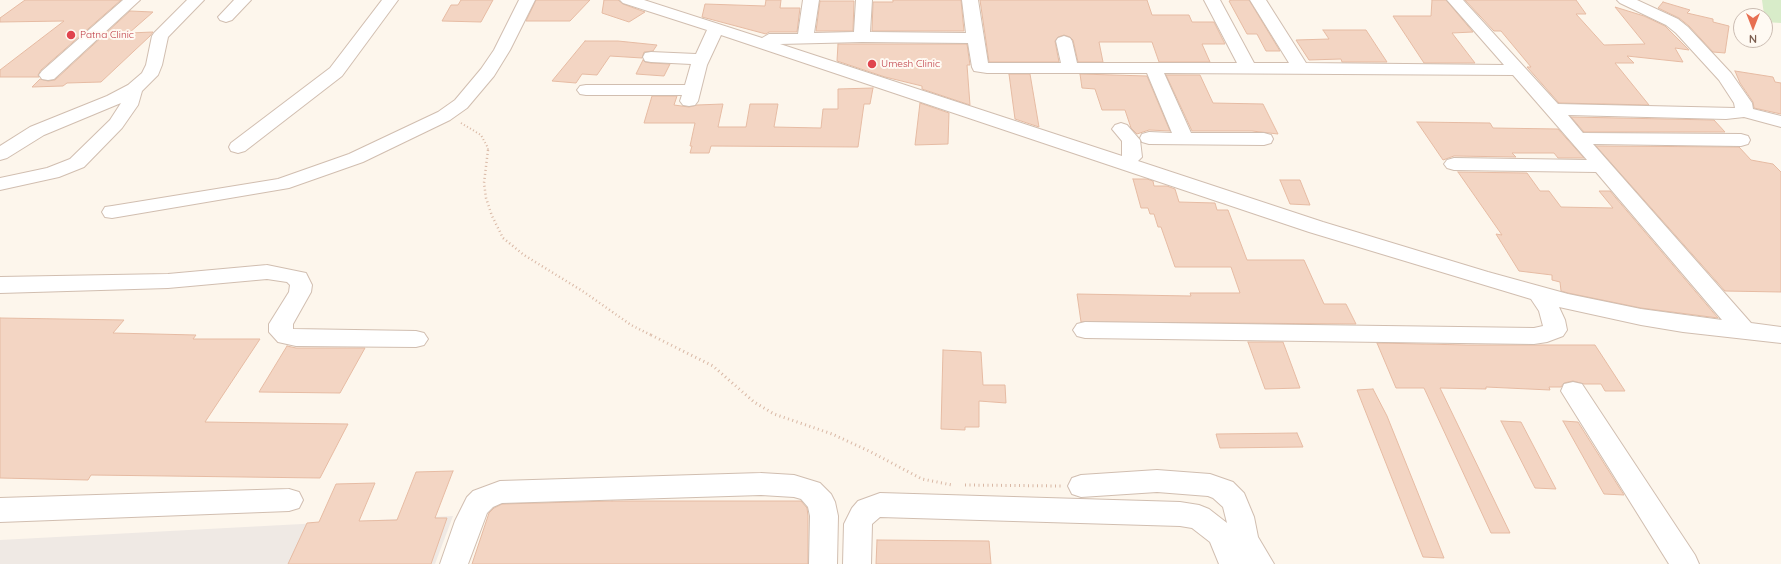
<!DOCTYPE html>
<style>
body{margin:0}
#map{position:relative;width:1781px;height:564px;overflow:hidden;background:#fdf6ec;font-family:Quicksand,sans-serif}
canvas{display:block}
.north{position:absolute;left:1733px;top:8px;width:40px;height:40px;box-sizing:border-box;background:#fffaf3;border:1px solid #cabbb1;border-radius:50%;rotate:180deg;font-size:11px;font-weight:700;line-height:16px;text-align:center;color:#7a5c4d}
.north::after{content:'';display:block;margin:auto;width:14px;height:18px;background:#e76f51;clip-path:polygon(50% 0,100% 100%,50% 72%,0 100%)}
</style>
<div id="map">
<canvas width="1781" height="564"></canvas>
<div class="north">N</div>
</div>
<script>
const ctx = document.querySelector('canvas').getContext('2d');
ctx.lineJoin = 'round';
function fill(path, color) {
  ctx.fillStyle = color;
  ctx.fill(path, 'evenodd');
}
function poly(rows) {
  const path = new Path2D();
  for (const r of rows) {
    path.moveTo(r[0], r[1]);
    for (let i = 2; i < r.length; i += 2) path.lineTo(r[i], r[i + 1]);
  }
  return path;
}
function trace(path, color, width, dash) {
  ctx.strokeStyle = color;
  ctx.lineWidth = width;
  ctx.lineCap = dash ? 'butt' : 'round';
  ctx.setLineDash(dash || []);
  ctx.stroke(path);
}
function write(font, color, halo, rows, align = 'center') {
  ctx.font = font + ' Quicksand,sans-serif';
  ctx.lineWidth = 4;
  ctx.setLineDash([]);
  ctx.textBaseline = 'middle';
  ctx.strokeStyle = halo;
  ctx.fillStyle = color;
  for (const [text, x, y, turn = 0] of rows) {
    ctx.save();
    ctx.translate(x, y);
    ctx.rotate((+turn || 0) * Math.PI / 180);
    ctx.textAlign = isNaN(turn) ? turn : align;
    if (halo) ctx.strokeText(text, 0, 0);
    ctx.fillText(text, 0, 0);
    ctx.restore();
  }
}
const industrial = poly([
 [453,516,435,564,0,564,0,540]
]);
const green = poly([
 [1762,0,1781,0,1781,23,1765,22]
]);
const building = poly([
 [25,0,121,0,41,70,38,75,39,77,0,77,0,70,64,21,0,22,0,18,25,0],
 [461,0,493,0,481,22,442,21,451,5,458,5,461,0],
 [536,0,590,0,570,21,526,21,536,0],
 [604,0,618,0,623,4,645,12,629,22,602,13,604,0],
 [766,0,781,0,780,8,800,8,797,32,769,32,766,34,702,17,705,4,765,6,766,0],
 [893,0,961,0,964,31,872,31,873,2,893,2,893,0],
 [980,0,1147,0,1152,15,1189,15,1192,22,1214,22,1225,44,1202,44,1210,62,1159,62,1152,42,1099,42,1103,62,1078,62,1073,40,1070,37,1064,35,1058,37,1055,41,1059,62,989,62,980,0],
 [1231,0,1249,0,1280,51,1266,51,1257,34,1247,34,1229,1,1231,0],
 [1432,0,1446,0,1473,32,1452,33,1475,63,1424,63,1393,16,1431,16,1432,0],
 [1465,0,1576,0,1586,14,1576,14,1604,45,1645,44,1615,7,1644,16,1665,26,1689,50,1675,48,1683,62,1627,56,1634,63,1615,63,1649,105,1559,103,1527,67,1531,67,1501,31,1494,31,1465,0],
 [820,1,854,1,853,31,816,31,820,1],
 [1663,2,1690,10,1687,13,1713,19,1713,22,1729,26,1725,53,1713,52,1689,26,1679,18,1658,8,1663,2],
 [130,11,153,12,129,33,153,32,150,36,101,82,67,83,63,86,32,87,40,79,48,81,55,80,130,11],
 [1323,30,1366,30,1387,62,1342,62,1341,59,1309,60,1296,40,1329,39,1323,30],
 [585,41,618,41,657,45,653,51,644,52,642,58,610,56,597,75,582,74,576,83,552,81,585,41],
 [838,44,967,44,970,65,967,65,970,105,922,89,922,86,885,77,837,61,838,44],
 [643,60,645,62,651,63,670,64,664,76,636,74,643,60],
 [1735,71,1773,77,1775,82,1781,83,1781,114,1754,108,1753,102,1740,83,1735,71],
 [1009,74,1030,74,1039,127,1015,119,1009,74],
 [1080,74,1147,76,1170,131,1149,130,1137,134,1131,128,1125,110,1102,110,1095,89,1082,88,1080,74],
 [1166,75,1200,75,1213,103,1263,104,1278,134,1252,131,1192,131,1166,75],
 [873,88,870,104,864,104,858,147,711,146,709,153,690,153,692,146,690,146,695,123,644,123,652,96,677,96,674,105,689,107,697,105,723,104,718,127,746,127,750,104,778,104,774,127,821,128,823,109,838,109,838,89,873,88],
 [920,103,949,113,948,144,915,145,920,103],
 [1571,117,1714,120,1725,132,1584,132,1571,117],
 [1417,122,1490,123,1493,128,1558,129,1584,158,1558,158,1554,153,1512,153,1516,157,1454,156,1443,160,1417,122],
 [1596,146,1739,147,1751,160,1773,164,1781,172,1781,292,1725,291,1596,146],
 [1458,172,1527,173,1540,191,1549,191,1561,207,1613,208,1599,191,1610,191,1718,318,1641,308,1568,293,1561,291,1560,282,1552,280,1552,275,1519,271,1496,234,1502,235,1458,172],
 [1133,179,1147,179,1153,181,1154,186,1167,186,1175,189,1179,202,1215,203,1217,210,1228,210,1247,260,1304,260,1324,304,1346,304,1356,324,1081,322,1077,294,1191,296,1190,293,1240,293,1231,267,1175,267,1161,227,1158,227,1154,214,1150,214,1148,208,1141,208,1133,179],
 [1280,180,1300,180,1310,205,1290,204,1280,180],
 [0,318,124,320,113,333,196,335,193,339,260,339,205,422,348,424,320,478,91,475,88,480,0,478,0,318],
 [1248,342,1283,342,1300,388,1265,389,1248,342],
 [1377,343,1467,345,1595,345,1625,391,1605,391,1601,384,1584,384,1573,381,1564,383,1561,387,1549,387,1550,390,1486,387,1486,389,1440,388,1510,533,1491,533,1424,388,1396,388,1377,343],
 [287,346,296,348,365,348,340,393,259,392,287,346],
 [943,350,981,352,983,385,1005,385,1006,403,979,401,979,427,965,427,965,430,941,429,943,350],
 [1373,389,1387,416,1444,558,1423,557,1357,390,1373,389],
 [1501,421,1521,422,1556,489,1535,488,1501,421],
 [1563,421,1578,422,1624,495,1604,494,1563,421],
 [1297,433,1303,447,1220,448,1216,434,1297,433],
 [453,471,435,518,447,518,431,564,288,564,307,523,319,522,336,484,375,483,359,521,397,520,416,472,453,471],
 [612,501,801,501,807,508,808,516,808,564,472,564,489,513,494,508,502,504,612,501],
 [877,540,989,541,991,564,876,564,877,540]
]);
const pathFar2 = poly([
 [461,123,481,135,488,148,488,151]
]);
const pathFar1 = poly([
 [488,150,484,183,486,198,492,216,503,238,524,255,584,292,631,325,653,336]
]);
const path = poly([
 [651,335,713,366,754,402,774,414,832,434,869,451,922,479,952,485],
 [965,485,1062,486]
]);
const minor = poly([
 [123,0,140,0,54,79,48,80,42,79,39,75,42,71,123,0],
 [187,0,204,0,168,37,162,65,158,75,142,91,138,105,122,128,84,167,59,177,0,190,0,178,47,168,70,159,110,120,121,103,44,135,7,158,0,160,0,146,30,127,107,96,128,85,142,73,146,65,152,36,154,33,187,0],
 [234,0,251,0,232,20,226,22,220,20,218,17,234,0],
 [382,0,398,0,342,76,245,151,238,153,231,151,229,147,231,143,330,68,382,0],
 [519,0,535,0,510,50,494,76,467,108,450,120,363,162,289,188,112,218,105,217,102,212,105,207,112,206,278,179,349,154,438,112,455,100,481,69,494,50,519,0],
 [620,0,644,0,762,38,769,34,798,34,803,0,819,0,814,33,854,32,856,0,872,0,870,32,966,33,962,0,978,0,988,63,1061,63,1056,41,1058,38,1064,36,1070,38,1072,41,1077,63,1237,63,1204,0,1220,0,1254,63,1289,63,1250,0,1266,0,1306,63,1504,65,1447,0,1463,0,1558,104,1735,108,1734,103,1719,80,1676,33,1666,25,1620,3,1617,0,1637,0,1678,19,1688,27,1731,73,1752,103,1753,109,1781,116,1781,127,1744,117,1726,119,1568,115,1583,133,1741,134,1748,136,1750,140,1748,144,1741,146,1593,144,1751,323,1781,327,1781,343,1683,332,1641,325,1559,307,1565,320,1567,330,1563,336,1547,342,1534,344,1085,338,1077,336,1073,330,1077,324,1085,322,1534,328,1543,326,1539,311,1531,299,1309,232,721,35,707,65,698,101,695,105,689,106,683,105,680,101,682,95,586,95,580,94,577,90,580,86,586,85,685,85,691,64,651,62,645,61,643,57,645,53,651,52,696,54,707,30,623,3,620,0],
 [862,42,968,43,972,67,974,71,987,73,1147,73,1172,133,1149,132,1142,134,1140,138,1142,142,1149,144,1264,145,1271,143,1273,139,1271,135,1264,133,1191,133,1164,73,1513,75,1587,160,1454,158,1447,160,1444,164,1447,168,1454,170,1596,172,1722,320,1641,309,1568,294,1488,272,1323,222,1138,161,1142,157,1140,140,1127,125,1121,123,1115,125,1112,129,1122,141,1122,156,780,44,862,42],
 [267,265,306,273,312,285,311,292,293,324,293,329,416,331,424,333,428,339,424,345,416,347,296,346,278,342,269,332,269,324,289,292,290,285,287,282,267,279,168,288,0,293,0,277,168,274,267,265],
 [1573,382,1582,384,1695,555,1699,564,1669,564,1561,391,1564,384,1573,382],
 [1157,470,1210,474,1233,482,1244,493,1254,517,1258,537,1274,564,1219,564,1210,542,1192,528,1180,526,880,517,872,524,871,564,843,564,844,524,852,508,858,501,880,493,1180,502,1199,505,1209,509,1227,523,1223,507,1213,498,1208,496,1157,492,1081,497,1072,494,1068,486,1072,478,1081,475,1157,470],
 [761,473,794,475,820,483,831,494,835,502,838,516,837,564,809,564,810,516,808,507,801,499,794,497,761,495,502,503,493,507,487,513,468,564,440,564,455,521,467,497,473,491,500,481,761,473],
 [289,489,299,492,303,500,299,508,289,511,0,522,0,498,289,489]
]);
const markers = [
 [71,35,5,"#e0444e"],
 [872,64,5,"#e0444e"]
];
const farHealthnames = [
 ["Patna Clinic",80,35],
 ["Umesh Clinic",881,64]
];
fill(industrial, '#efe9e4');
fill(green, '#d8ecc9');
fill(building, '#f3d5c3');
trace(building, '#e6bba3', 1);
trace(minor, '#d1beb0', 2);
trace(pathFar2, '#d9b8a5', 2, [1, 2.5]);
trace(pathFar1, '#d9b8a5', 2.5, [1, 3]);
trace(path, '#d9b8a5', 3, [1, 3.5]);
fill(minor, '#fff');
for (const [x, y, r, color] of markers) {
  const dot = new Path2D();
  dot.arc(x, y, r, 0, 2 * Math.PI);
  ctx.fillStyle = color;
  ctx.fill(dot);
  trace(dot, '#fffaf3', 1.5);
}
write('10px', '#be3a42', '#fffaf3', farHealthnames, 'left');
</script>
